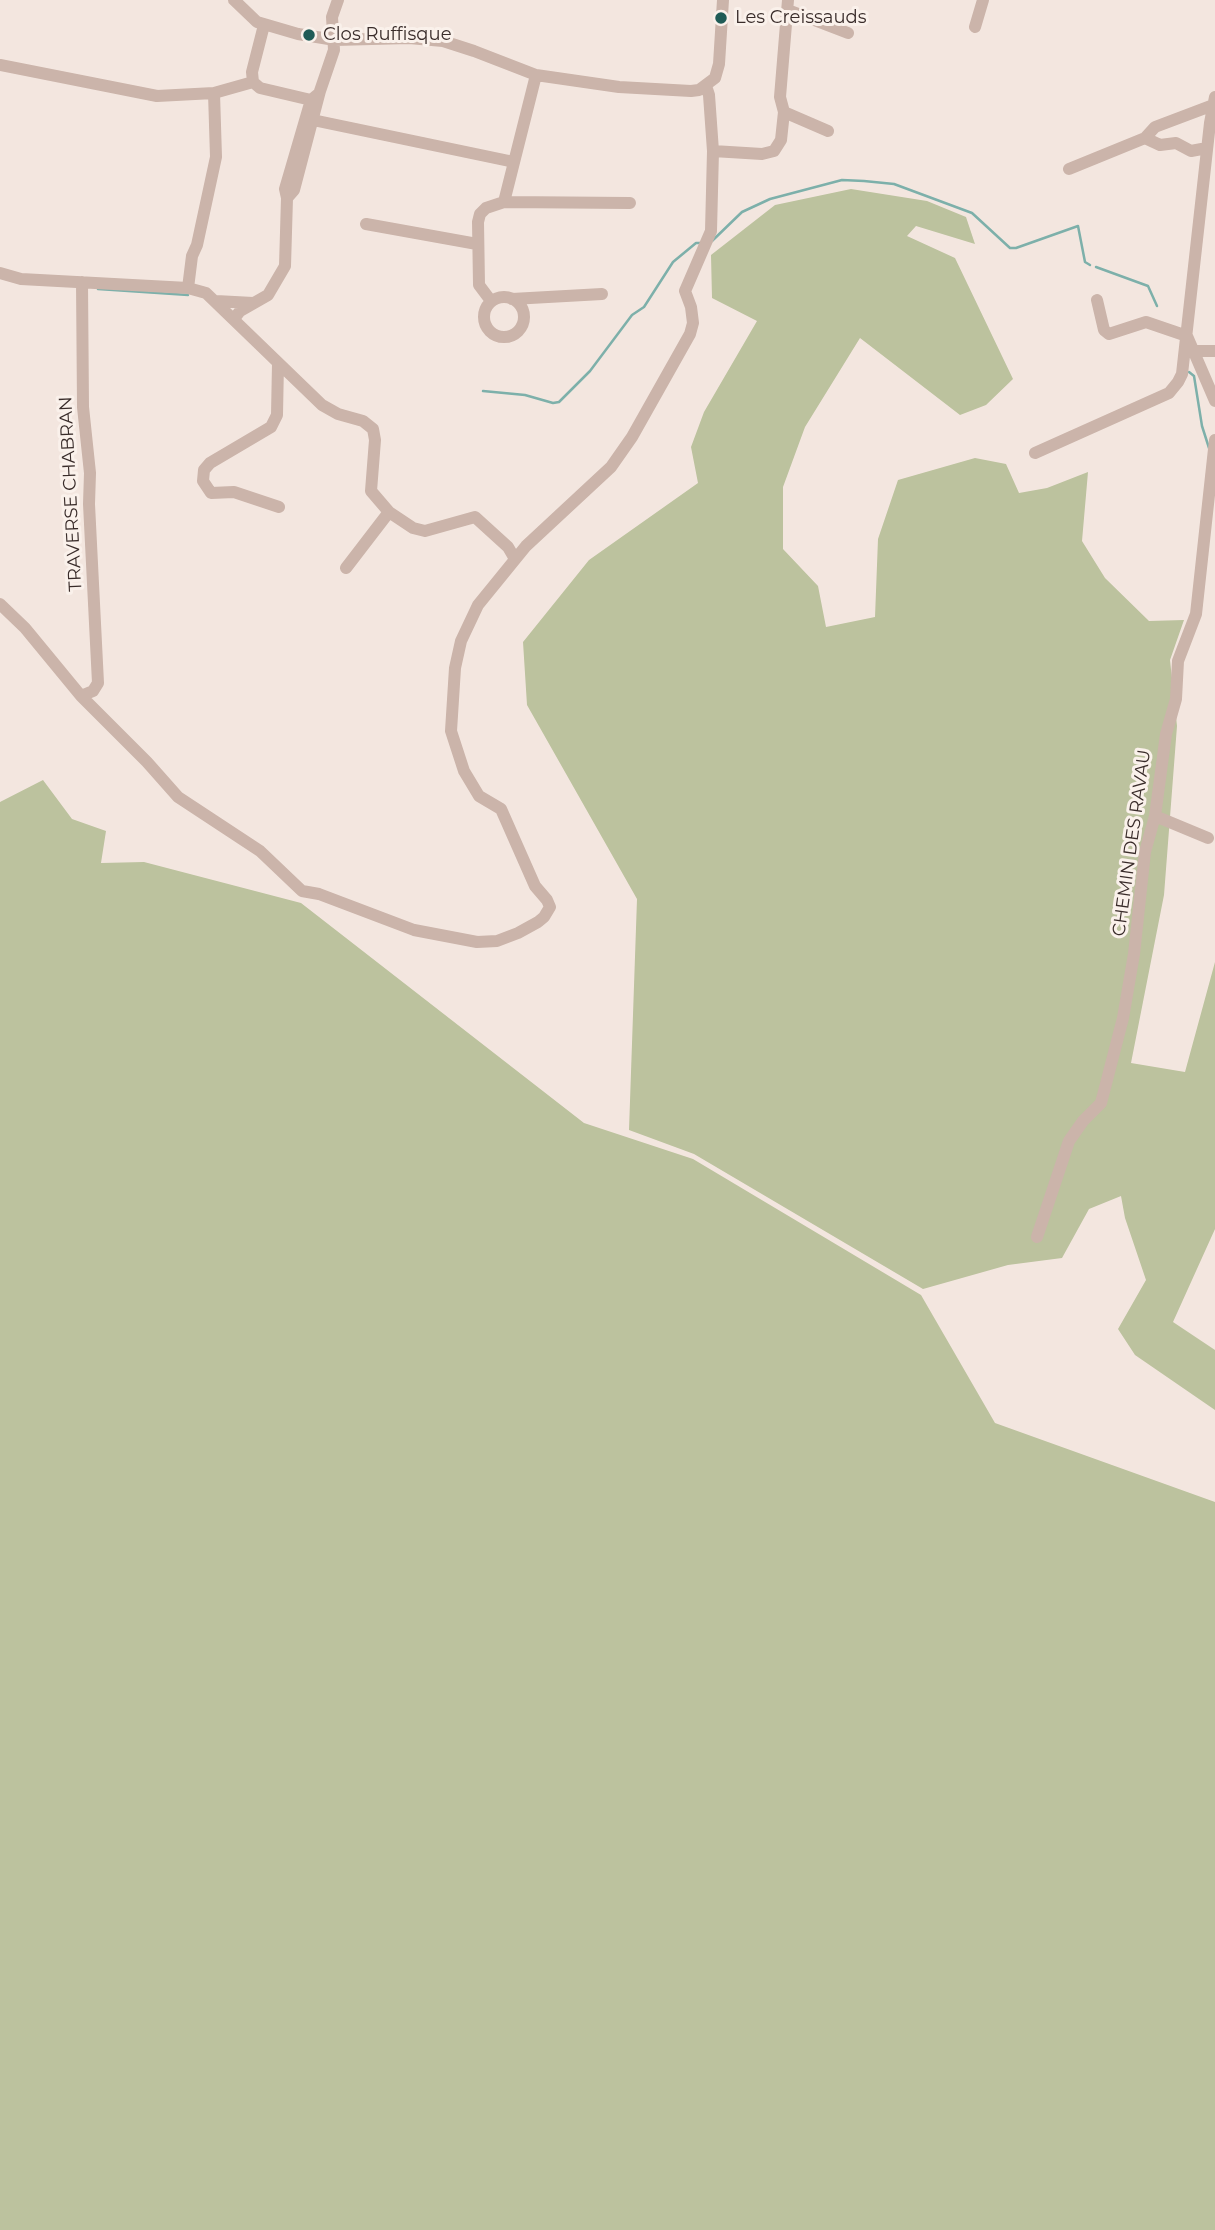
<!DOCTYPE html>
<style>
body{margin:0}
canvas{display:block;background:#f3e6df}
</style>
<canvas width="1215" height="2230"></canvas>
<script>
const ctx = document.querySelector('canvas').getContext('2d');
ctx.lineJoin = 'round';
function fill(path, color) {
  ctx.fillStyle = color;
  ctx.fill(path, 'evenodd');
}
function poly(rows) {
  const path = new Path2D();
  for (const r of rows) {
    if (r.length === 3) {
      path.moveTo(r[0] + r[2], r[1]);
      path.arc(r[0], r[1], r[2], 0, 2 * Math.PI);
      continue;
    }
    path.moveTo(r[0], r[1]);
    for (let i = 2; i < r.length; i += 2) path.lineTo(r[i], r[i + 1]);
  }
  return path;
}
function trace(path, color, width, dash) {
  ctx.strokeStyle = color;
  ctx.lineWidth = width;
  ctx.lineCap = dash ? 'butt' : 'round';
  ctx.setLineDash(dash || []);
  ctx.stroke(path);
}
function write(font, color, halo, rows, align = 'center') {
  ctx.font = font + ' Montserrat,sans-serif';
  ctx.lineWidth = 6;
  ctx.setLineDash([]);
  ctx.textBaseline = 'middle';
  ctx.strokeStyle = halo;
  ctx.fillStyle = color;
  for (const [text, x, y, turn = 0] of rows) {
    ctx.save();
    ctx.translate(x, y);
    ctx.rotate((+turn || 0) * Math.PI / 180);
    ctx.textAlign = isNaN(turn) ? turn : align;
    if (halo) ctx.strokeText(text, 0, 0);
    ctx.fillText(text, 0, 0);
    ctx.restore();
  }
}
const green = poly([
 [851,189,927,201,966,217,975,244,916,226,907,236,955,258,1013,379,986,405,960,415,860,338,805,427,783,487,783,549,818,586,826,627,875,617,878,539,898,480,975,458,1006,464,1019,493,1047,488,1088,472,1082,541,1105,578,1149,621,1184,620,1170,660,1177,726,1164,895,1131,1063,1185,1072,1215,962,1215,1229,1173,1322,1215,1350,1215,1410,1135,1355,1118,1329,1146,1280,1125,1218,1121,1196,1089,1209,1062,1258,1008,1265,923,1289,694,1154,629,1130,637,899,527,705,523,642,589,560,698,483,691,447,704,412,757,321,712,298,711,255,775,205],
 [43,780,72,819,106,831,101,863,144,862,301,903,584,1123,693,1159,921,1295,995,1423,1215,1502,1215,2230,0,2230,0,802]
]);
const stream = poly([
 [712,241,742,212,770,199,842,180,864,181,894,184,972,213,1010,248,1016,248,1078,226,1085,262,1090,265],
 [1096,267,1148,286,1157,306],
 [98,289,188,295],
 [1189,372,1194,376,1202,426,1209,448],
 [483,391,525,395,553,403,559,402,590,371,632,315,644,307,673,262,696,243,702,243]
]);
const minor = poly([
 [234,0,257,22,298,34,335,40,409,38,443,41,474,51,536,75,619,87,691,91,699,90,715,78,719,64,723,0],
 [788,10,848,33],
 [975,27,983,0],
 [0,65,157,96,214,93,253,82],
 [253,82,260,88,311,100,317,95],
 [253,82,252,72,264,25],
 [311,100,285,189,287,198,294,190,320,91,334,50,332,17,338,0],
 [784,112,828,131],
 [308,119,514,162],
 [1145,138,1160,145,1176,143,1191,151,1207,148],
 [713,151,762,154,774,151,781,140,784,112,780,97,788,0],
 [1069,169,1145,138,1155,127,1213,105],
 [504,202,630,203],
 [366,224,477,244],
 [0,273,21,279,188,288,206,293,322,405,338,414,363,421,373,429,375,440,371,491,389,512,413,528,425,531,475,517,508,547,515,559],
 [188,288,192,256,197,245,216,157,214,93],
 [504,317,20],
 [512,299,602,294],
 [1097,300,1104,330,1109,334,1146,322,1187,336,1215,401],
 [216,301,253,303],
 [491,301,479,285,478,222,480,214,486,208,504,202,536,75],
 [234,319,240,311,268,295,285,266,287,198],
 [1194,351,1215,351],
 [278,363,277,415,271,427,210,463,204,470,203,481,211,493,234,492,279,507],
 [1035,453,1169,393,1178,382,1182,374,1210,123,1215,97],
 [346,568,389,512],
 [0,604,25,628,81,696,147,762,178,797,260,851,302,891,319,894,414,930,477,942,497,941,518,933,538,922,544,917,550,907,547,900,535,886,501,809,479,796,464,771,451,731,455,668,461,641,478,605,526,546,611,467,632,437,690,334,693,323,691,307,685,291,711,231,713,151,709,95,706,86],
 [81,696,93,691,98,683,89,504,90,473,83,407,82,282],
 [1155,816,1208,838],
 [1037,1237,1069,1141,1083,1121,1101,1103,1123,1018,1134,954,1145,852,1155,816,1166,734,1176,699,1178,661,1196,614,1215,440]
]);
const markers = [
 [721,18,7,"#1f5b56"],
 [309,35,7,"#1f5b56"]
];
const poiNames = [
 ["Les Creissauds",735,18],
 ["Clos Ruffisque",323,35]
];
const streetNames = [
 ["TRAVERSE CHABRAN",71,494,-93],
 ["CHEMIN DES RAVAU",1132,843,-82]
];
fill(green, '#bcc29e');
trace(stream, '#7db0aa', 2.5);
trace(minor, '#cbb4aa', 12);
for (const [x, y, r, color] of markers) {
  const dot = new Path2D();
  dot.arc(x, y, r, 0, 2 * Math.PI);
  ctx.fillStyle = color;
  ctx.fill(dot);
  trace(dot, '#faf1eb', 2.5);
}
write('18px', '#392c2a', '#faf1eb', poiNames, 'left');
write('18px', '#392c2a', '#faf1eb', streetNames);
</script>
